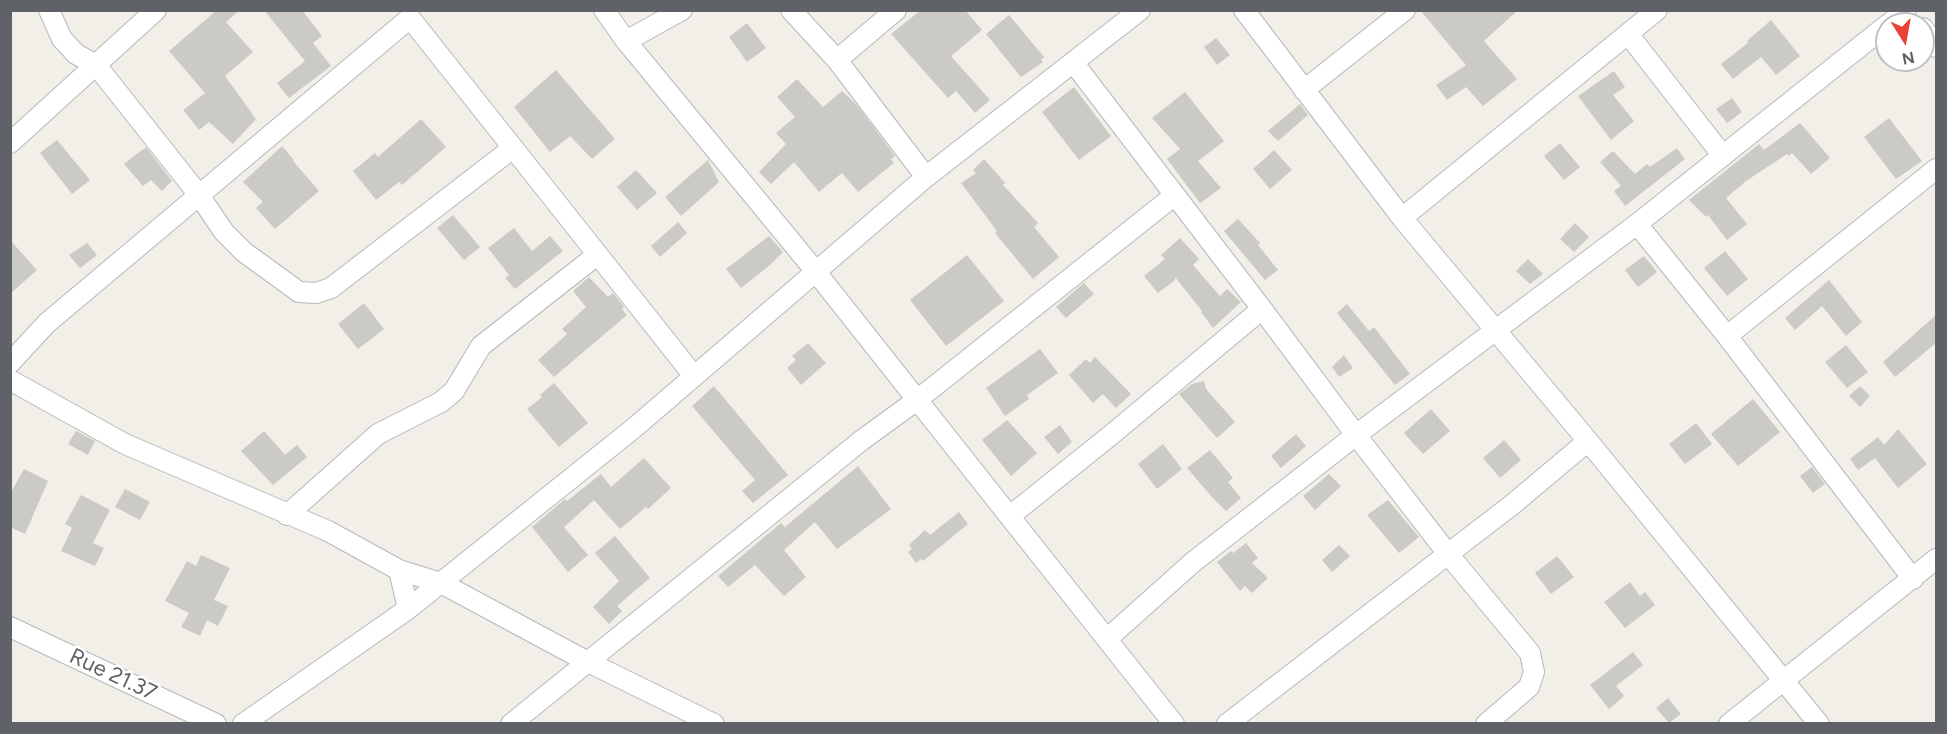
<!DOCTYPE html>
<style>
body{margin:0}
#map{position:relative;width:1947px;height:734px;overflow:hidden;background:#f1efe8;font-family:Figtree,sans-serif}
canvas{display:block}
.frame{position:absolute;inset:0;border:12px solid #5f6368;pointer-events:none}
.north{position:absolute;left:1875px;top:12px;width:60px;height:60px;box-sizing:border-box;background:#fff;border:2px solid #bfc1c3;border-radius:50%;rotate:169deg;font-size:16px;font-weight:700;line-height:24px;text-align:center;color:#5f6368}
.north::after{content:'';display:block;margin:auto;width:21px;height:27px;background:#ea4335;clip-path:polygon(50% 0,100% 100%,50% 72%,0 100%)}
</style>
<div id="map">
<canvas width="1947" height="734"></canvas>
<div class="frame"></div>
<div class="north">N</div>
</div>
<script>
const ctx = document.querySelector('canvas').getContext('2d');
ctx.lineJoin = 'round';
function fill(path, color) {
  ctx.fillStyle = color;
  ctx.fill(path, 'evenodd');
}
function poly(rows) {
  const path = new Path2D();
  for (const r of rows) {
    path.moveTo(r[0], r[1]);
    for (let i = 2; i < r.length; i += 2) path.lineTo(r[i], r[i + 1]);
  }
  return path;
}
function trace(path, color, width, dash) {
  ctx.strokeStyle = color;
  ctx.lineWidth = width;
  ctx.lineCap = dash ? 'butt' : 'round';
  ctx.setLineDash(dash || []);
  ctx.stroke(path);
}
function write(font, color, halo, rows, align = 'center') {
  ctx.font = font + ' Figtree,sans-serif';
  ctx.lineWidth = 5;
  ctx.setLineDash([]);
  ctx.textBaseline = 'middle';
  ctx.strokeStyle = halo;
  ctx.fillStyle = color;
  for (const [text, x, y, turn = 0] of rows) {
    ctx.save();
    ctx.translate(x, y);
    ctx.rotate((+turn || 0) * Math.PI / 180);
    ctx.textAlign = isNaN(turn) ? turn : align;
    if (halo) ctx.strokeText(text, 0, 0);
    ctx.fillText(text, 0, 0);
    ctx.restore();
  }
}
const building = poly([
 [217,10,240,10,226,22,253,52,225,76,256,119,233,144,209,122,199,130,183,110,205,93,169,51],
 [264,10,302,10,322,36,313,43,331,66,289,98,277,83,305,61],
 [921,10,965,10,982,30,951,56,990,100,975,113,956,91,948,98,891,34],
 [1420,10,1518,10,1484,41,1517,79,1483,106,1466,87,1447,100,1436,85,1466,65],
 [1009,15,1044,57,1041,60,1043,62,1021,77,986,34],
 [1771,20,1800,56,1776,75,1761,57,1733,79,1721,64,1748,43,1747,41],
 [747,23,766,48,747,62,729,37],
 [1216,38,1230,55,1217,65,1204,47],
 [556,70,615,139,592,159,570,136,550,152,514,107],
 [1614,71,1625,87,1613,95,1634,121,1611,140,1578,96],
 [797,79,823,107,842,91,856,104,895,156,891,159,894,163,858,192,842,173,819,192,794,162,771,184,759,172,786,144,776,133,795,117,777,97],
 [1074,87,1111,136,1079,160,1042,112],
 [1185,92,1224,141,1198,161,1221,188,1200,203,1167,159,1180,149,1152,118],
 [1732,98,1742,112,1727,123,1716,109],
 [1300,104,1308,115,1278,141,1268,131],
 [1889,118,1922,161,1896,179,1864,137],
 [421,119,446,147,402,185,399,182,376,200,353,171,375,153,378,157],
 [1800,123,1830,158,1811,174,1792,153,1789,156,1787,154,1746,181,1726,198,1747,224,1727,240,1708,215,1706,217,1689,200,1759,144,1764,150],
 [57,140,90,180,72,194,40,153],
 [1560,143,1580,167,1564,180,1544,156],
 [282,146,294,160,293,161,319,191,275,229,256,208,263,202,243,182],
 [146,147,172,181,162,191,151,180,143,186,124,164],
 [1677,148,1685,159,1625,206,1614,191,1621,186,1600,162,1613,151,1635,174,1647,164,1650,167],
 [1274,150,1292,170,1270,189,1253,169],
 [984,159,1005,183,1003,185,1038,223,1034,227,1059,257,1033,279,995,233,997,231,961,183,976,173,973,170],
 [708,160,719,182,681,216,665,197],
 [636,170,657,193,637,210,617,187],
 [453,215,480,247,464,260,437,228],
 [1238,219,1260,243,1258,245,1278,270,1265,280,1224,231],
 [678,222,687,233,660,257,651,246],
 [1575,223,1589,237,1574,252,1560,239],
 [514,228,532,251,550,236,563,251,515,289,505,278,509,275,488,248],
 [769,236,783,252,769,266,741,288,726,269],
 [1180,238,1199,259,1193,265,1220,296,1227,289,1241,302,1213,328,1201,312,1202,311,1175,277,1175,280,1158,293,1144,276,1165,259,1161,255],
 [10,240,37,270,10,294],
 [87,243,97,255,80,268,69,255],
 [1725,251,1748,279,1727,296,1704,268],
 [967,255,1004,301,946,346,910,300],
 [1644,256,1657,272,1638,287,1625,270],
 [1528,259,1543,274,1530,284,1516,271],
 [589,277,608,297,613,293,624,307,622,309,627,315,554,377,538,360,567,334,562,329,586,307,573,291],
 [1829,280,1862,322,1846,336,1822,306,1795,330,1785,318],
 [1084,283,1094,294,1066,318,1056,307],
 [364,303,384,329,358,349,338,324],
 [1347,304,1369,331,1374,327,1410,374,1395,385,1337,313],
 [1936,315,1936,343,1895,377,1883,362],
 [808,343,826,363,801,385,787,368,796,360,792,356],
 [1846,345,1868,372,1847,388,1825,362],
 [1040,349,1058,373,1027,395,1029,399,1005,416,986,388],
 [1344,355,1353,368,1339,377,1332,367],
 [1095,357,1131,394,1116,408,1103,394,1093,403,1069,375,1086,359,1090,363],
 [1204,381,1206,389,1235,422,1217,438,1179,394,1192,384],
 [554,383,588,423,559,447,527,409,542,397,540,395],
 [714,386,788,475,753,503,742,491,755,480,692,406],
 [1860,386,1870,396,1860,407,1849,396],
 [1753,399,1780,432,1738,466,1711,434],
 [1431,409,1450,431,1423,454,1404,433],
 [1007,420,1037,453,1011,476,982,440],
 [1696,423,1712,444,1685,464,1669,444],
 [1060,425,1072,442,1058,454,1044,437],
 [1898,429,1927,464,1898,488,1875,458,1858,470,1850,459,1878,437,1884,445],
 [76,431,95,441,88,455,68,444],
 [264,431,285,455,297,445,307,457,273,485,241,451],
 [1296,434,1306,446,1281,468,1271,456],
 [1504,440,1521,460,1500,478,1483,458],
 [1163,444,1182,469,1157,489,1138,464],
 [1210,450,1233,478,1228,482,1241,498,1226,511,1211,496,1187,468],
 [644,458,671,488,648,509,646,507,620,529,594,500,564,527,588,555,568,572,532,527,565,499,567,501,601,474,611,487],
 [858,466,891,509,837,549,815,522,784,550,806,577,784,596,755,565,728,587,718,576,781,523,785,527],
 [1812,467,1825,484,1813,493,1800,476],
 [24,469,48,481,25,534,10,527,10,494],
 [1329,474,1341,486,1315,510,1303,496],
 [125,489,150,502,140,520,115,507],
 [81,495,110,510,93,543,104,548,95,566,61,551,72,528,65,524],
 [1388,500,1419,537,1399,553,1367,515],
 [959,512,968,524,923,561,921,559,916,563,908,552,912,549,909,545,925,530,930,535],
 [615,536,650,578,617,606,622,611,609,624,593,607,619,581,595,553],
 [1246,543,1258,558,1252,563,1268,578,1252,593,1245,586,1240,591,1217,562,1231,551,1233,553],
 [1339,545,1350,556,1332,572,1322,560],
 [201,555,230,568,214,600,228,606,218,626,207,620,200,636,181,627,189,613,165,601,187,561,196,566],
 [1557,556,1574,577,1551,594,1535,573],
 [1630,582,1640,596,1645,592,1655,605,1625,628,1604,602],
 [1633,652,1643,665,1616,686,1624,696,1609,709,1590,685],
 [1668,698,1681,714,1669,723,1656,708]
]);
const minor = poly([
 [49,10,62,39,76,54,96,65,199,195,224,232,244,252,299,292,316,293,331,288,513,148],
 [604,10,626,41,808,262,1174,724],
 [791,10,837,60,926,177],
 [1244,10,1402,218,1588,441,1819,724],
 [1889,24,1906,10],
 [1923,28,1936,47],
 [1628,34,1723,156],
 [626,41,682,10],
 [837,60,896,10],
 [1073,62,1262,309,1356,435,1448,554,1530,653,1534,672,1529,687,1486,724],
 [1304,90,1405,10],
 [10,143,156,10],
 [1402,218,1657,10],
 [1637,224,1727,336,1913,579],
 [1727,336,1936,169],
 [10,363,47,323,410,18,694,376],
 [10,380,125,444,328,531,399,570,408,609],
 [287,515,378,434,441,402,454,391,481,346,597,255],
 [1010,516,1111,435,1262,309],
 [399,570,441,583,586,661,714,724],
 [10,627,216,724],
 [1107,639,1192,563,1356,435,1637,224,1887,25],
 [243,724,408,609,634,428,926,177,1140,10],
 [511,724,862,440,917,400,1175,195],
 [1227,724,1513,504,1588,441],
 [1729,724,1936,559]
]);
const streetNames = [
 ["Rue 21.37",113,675,25]
];
fill(building, '#cccac5');
trace(minor, '#b5b8bc', 22);
trace(minor, '#fff', 20);
write('22px', '#5f6368', '#fff', streetNames);
</script>
